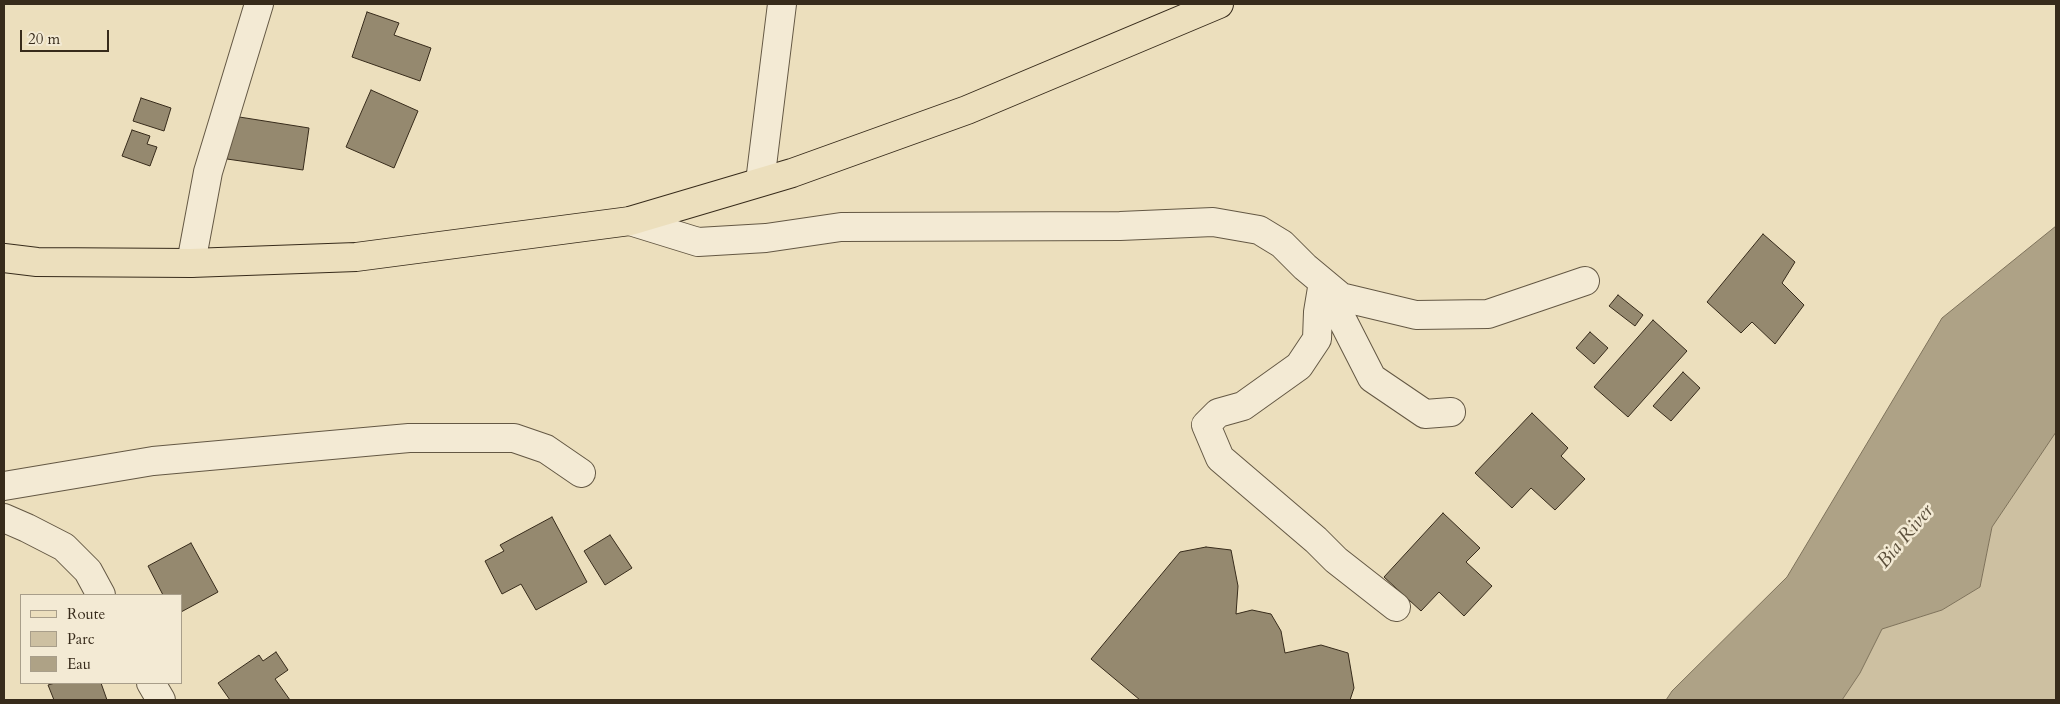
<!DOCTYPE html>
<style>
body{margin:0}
#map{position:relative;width:2060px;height:704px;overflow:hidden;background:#ecdfbd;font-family:Cardo,serif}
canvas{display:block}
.frame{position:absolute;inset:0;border:5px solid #372b1b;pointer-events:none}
.legend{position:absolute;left:20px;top:594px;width:162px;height:90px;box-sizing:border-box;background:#f3ead4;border:1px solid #a89e8a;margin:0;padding:6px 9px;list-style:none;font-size:15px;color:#372b1b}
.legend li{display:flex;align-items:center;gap:10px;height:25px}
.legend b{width:25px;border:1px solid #a89e8a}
.scale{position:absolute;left:20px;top:30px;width:89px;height:22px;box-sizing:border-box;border:2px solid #372b1b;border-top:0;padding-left:6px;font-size:15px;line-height:18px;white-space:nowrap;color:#372b1b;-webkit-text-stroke:4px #f3ead4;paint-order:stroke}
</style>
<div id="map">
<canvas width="2060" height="704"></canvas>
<div class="frame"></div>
<ul class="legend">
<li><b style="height:6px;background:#ecdfbd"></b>Route</li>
<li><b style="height:14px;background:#cdc0a1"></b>Parc</li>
<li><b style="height:14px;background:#aea286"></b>Eau</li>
</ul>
<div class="scale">20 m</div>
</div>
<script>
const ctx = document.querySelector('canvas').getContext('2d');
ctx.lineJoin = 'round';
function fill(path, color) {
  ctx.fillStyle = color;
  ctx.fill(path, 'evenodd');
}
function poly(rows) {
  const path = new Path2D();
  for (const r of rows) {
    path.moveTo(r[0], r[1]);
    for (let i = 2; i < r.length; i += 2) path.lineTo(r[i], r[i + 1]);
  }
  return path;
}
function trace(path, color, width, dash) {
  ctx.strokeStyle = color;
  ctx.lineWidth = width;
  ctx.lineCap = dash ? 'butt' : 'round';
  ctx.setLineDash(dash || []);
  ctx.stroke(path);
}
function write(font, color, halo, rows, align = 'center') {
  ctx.font = font + ' Cardo,serif';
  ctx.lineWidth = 5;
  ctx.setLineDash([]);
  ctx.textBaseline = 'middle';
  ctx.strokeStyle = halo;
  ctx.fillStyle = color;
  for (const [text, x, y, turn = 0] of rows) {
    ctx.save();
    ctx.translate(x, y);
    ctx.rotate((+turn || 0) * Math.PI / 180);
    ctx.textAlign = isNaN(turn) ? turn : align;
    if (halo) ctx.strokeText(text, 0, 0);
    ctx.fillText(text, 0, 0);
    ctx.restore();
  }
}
const green = poly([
 [2056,432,2056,700,1842,700,1860,673,1882,629,1942,610,1980,587,1992,527]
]);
const water = poly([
 [2056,226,2056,432,1992,527,1980,587,1942,610,1882,629,1860,673,1842,700,1666,700,1672,691,1787,577,1942,318,2056,226]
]);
const building = poly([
 [367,12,399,23,394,35,431,48,420,81,352,57,367,12],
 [371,90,418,111,394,168,346,147,371,90],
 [141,98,171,108,164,131,133,121,141,98],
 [233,116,309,128,303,170,227,159,233,116],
 [132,130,150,136,147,144,157,147,150,166,122,156,132,130],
 [1763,234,1795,262,1782,283,1804,305,1775,344,1752,322,1741,333,1707,302,1763,234],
 [1618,295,1643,315,1635,326,1609,306,1618,295],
 [1653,320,1687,351,1628,417,1594,387,1653,320],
 [1590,332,1608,348,1594,364,1576,348,1590,332],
 [1683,372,1700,388,1671,421,1653,406,1683,372],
 [1532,413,1568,448,1561,456,1585,479,1555,510,1531,488,1512,508,1475,473,1532,413],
 [1443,513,1480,548,1466,562,1492,586,1464,616,1439,592,1421,611,1384,577,1443,513],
 [552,517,587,582,536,610,521,584,502,594,485,561,504,551,500,545,552,517],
 [610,535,632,568,605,585,584,551,610,535],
 [191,543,218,592,181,612,181,595,163,595,148,566,191,543],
 [1206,547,1231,550,1238,586,1236,614,1252,610,1271,614,1281,631,1285,653,1321,645,1348,653,1354,688,1350,700,1140,700,1091,659,1180,552,1206,547],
 [276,652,288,670,275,679,290,700,230,700,218,683,259,655,263,661,276,652],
 [55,683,101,683,107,700,54,700,48,685,55,683]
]);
const minor = poly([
 [760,182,782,4],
 [630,221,698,242,766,238,841,227,1120,226,1213,222,1259,230,1282,244,1305,267,1341,297,1416,315,1488,314,1585,281],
 [191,263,208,172,259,4],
 [1323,282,1318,312,1317,339,1299,366,1243,406,1218,413,1206,425,1220,458,1316,540,1336,560,1396,607],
 [1324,284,1372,378,1425,414,1451,412],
 [4,486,153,461,409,438,514,438,546,449,581,473],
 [4,518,27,528,64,547,88,571,101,595],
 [151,683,161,700]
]);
const major = poly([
 [4,258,37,262,191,263,356,257,630,221,792,173,967,110,1219,4]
]);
const waterNames = [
 ["Bia River",1906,537,-50]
];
fill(green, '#cdc0a1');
fill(water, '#aea286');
trace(water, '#7e725b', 1);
fill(building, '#95896f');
trace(building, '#372b1b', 1);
trace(minor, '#645844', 30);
trace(major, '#372b1b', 30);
trace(minor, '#f3ead4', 28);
trace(major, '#ecdfbd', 28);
write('italic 20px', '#5b4f3b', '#f3ead4', waterNames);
</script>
